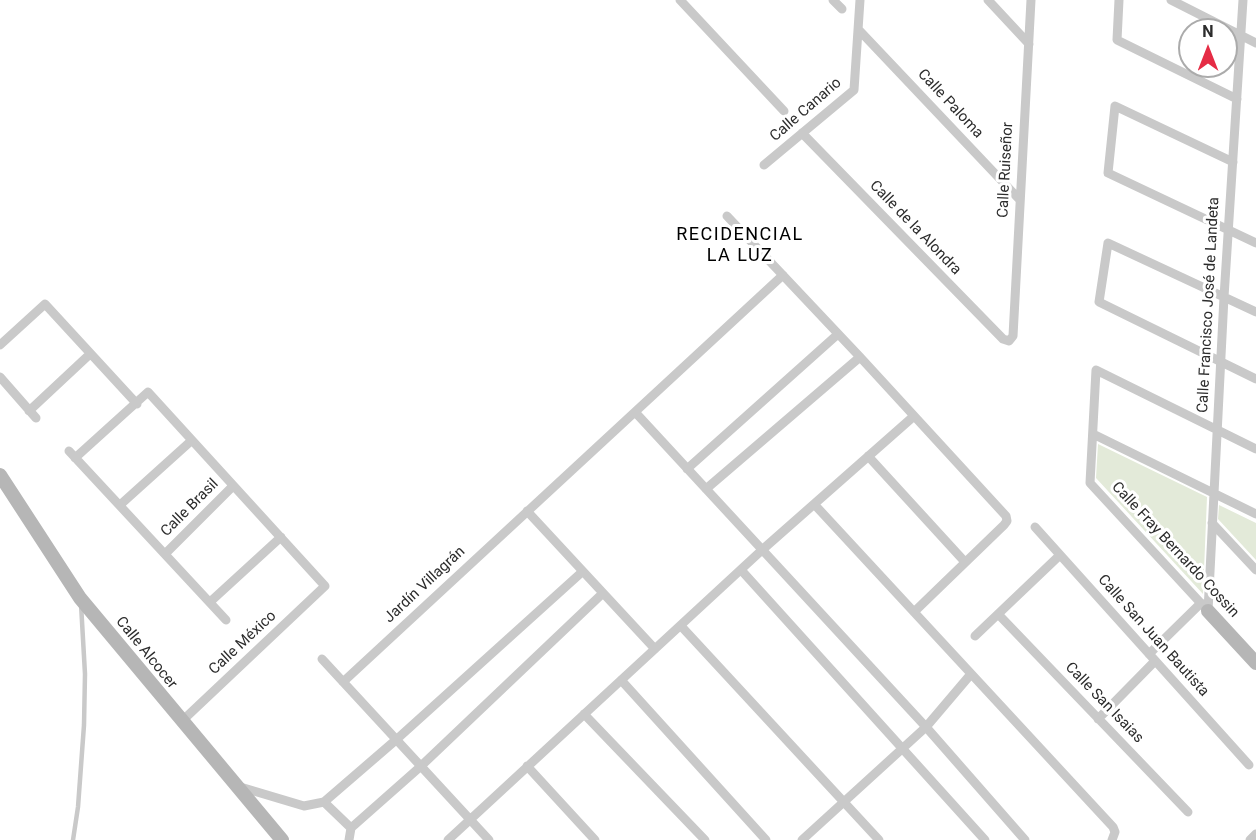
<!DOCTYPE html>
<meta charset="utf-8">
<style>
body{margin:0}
#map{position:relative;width:1256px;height:840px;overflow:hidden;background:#fff;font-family:Roboto,sans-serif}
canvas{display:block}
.north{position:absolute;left:1178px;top:18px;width:60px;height:60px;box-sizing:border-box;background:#fff;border:2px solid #ababab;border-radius:50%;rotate:0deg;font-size:16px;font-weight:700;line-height:24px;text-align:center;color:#2c2c2c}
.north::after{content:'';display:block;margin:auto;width:21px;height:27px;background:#e52c45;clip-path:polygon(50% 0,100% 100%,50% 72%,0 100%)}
</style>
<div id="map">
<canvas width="1256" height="840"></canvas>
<div class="north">N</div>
</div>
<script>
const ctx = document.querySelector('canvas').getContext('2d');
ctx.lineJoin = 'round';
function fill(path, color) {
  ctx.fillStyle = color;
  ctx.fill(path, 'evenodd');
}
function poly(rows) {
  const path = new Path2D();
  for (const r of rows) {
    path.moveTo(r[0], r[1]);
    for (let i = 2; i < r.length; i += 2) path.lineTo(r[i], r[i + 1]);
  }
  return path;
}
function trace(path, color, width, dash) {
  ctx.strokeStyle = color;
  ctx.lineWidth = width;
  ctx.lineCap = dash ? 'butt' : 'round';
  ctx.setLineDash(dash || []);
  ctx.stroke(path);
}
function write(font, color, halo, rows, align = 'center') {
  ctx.font = font + ' Roboto,sans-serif';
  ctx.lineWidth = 6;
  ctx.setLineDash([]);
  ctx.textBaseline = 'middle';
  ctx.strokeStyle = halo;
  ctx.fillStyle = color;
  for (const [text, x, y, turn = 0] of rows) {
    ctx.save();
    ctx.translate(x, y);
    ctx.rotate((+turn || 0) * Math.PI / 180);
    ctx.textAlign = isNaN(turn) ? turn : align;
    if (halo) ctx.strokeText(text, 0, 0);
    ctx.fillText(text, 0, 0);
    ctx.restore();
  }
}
const green = poly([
 [1098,444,1207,497,1203,594,1096,478],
 [1219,505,1256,523,1256,560,1218,519]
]);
const lane = poly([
 [73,840,78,807,84,725,85,674,81,604]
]);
const street = poly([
 [680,0,784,111],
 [833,0,842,9],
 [988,0,1029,44],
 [1119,0,1117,40,1237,99],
 [1171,0,1256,43],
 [858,29,1019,199],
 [802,133,1003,339,1009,341,1013,336,1031,0],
 [1233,162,1115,106,1108,173,1256,243],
 [764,165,854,90,860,0],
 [727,216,860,357,1006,516,1007,521,1004,525,914,612],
 [1256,312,1108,243,1099,302,1256,379],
 [0,345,45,304,137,404],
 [0,377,36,418],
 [29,411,90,354],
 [635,412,926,727,1025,840],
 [1093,434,1256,514],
 [69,451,226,620],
 [868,456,965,562],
 [75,458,148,392,325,586,182,721],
 [687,469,838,334],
 [706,489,860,357],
 [814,504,1113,827,1115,832,1112,840],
 [120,505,191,441],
 [527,511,655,649],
 [1212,523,1256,570],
 [1035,527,1249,765],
 [165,554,233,486],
 [742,571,985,840],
 [210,602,281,537],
 [1208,611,1224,297,1243,0],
 [1208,611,1090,483,1096,370,1256,449],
 [998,614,1188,812],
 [681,626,879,840],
 [975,636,1060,555],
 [1149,654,1201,603],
 [322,659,489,840],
 [621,680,766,840],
 [343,682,783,275],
 [584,714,705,840],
 [1098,719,1155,661],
 [527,766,595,840],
 [237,786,304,806,324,802,397,739,582,572],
 [324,802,351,828],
 [349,840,351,828,420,767,602,594],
 [448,840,762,550,914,416],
 [802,840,926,727,971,674],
 [1250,840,1256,834]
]);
const secondary = poly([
 [0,475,80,598,282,840],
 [1208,611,1256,663]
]);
const streetNames = [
 ["Calle Paloma",950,104,47],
 ["Calle Canario",806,110,-41],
 ["Calle Ruiseñor",1006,170,-87],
 ["Calle de la Alondra",915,228,46],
 ["Calle Francisco José de Landeta",1209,305,-87],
 ["Calle Brasil",190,508,-45],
 ["Calle Fray Bernardo Cossin",1175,550,47],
 ["Jardín Villagrán",425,585,-43],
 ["Calle San Juan Bautista",1153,636,48],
 ["Calle México",243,643,-43],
 ["Calle Alcocer",146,653,51],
 ["Calle San Isaias",1104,703,46]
];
const quarterNames = [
 ["RECIDENCIAL",740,235],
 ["LA LUZ",740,256]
];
fill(green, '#e3ead9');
trace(lane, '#c9c9c9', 4.5);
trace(street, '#c9c9c9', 9);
trace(secondary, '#b6b6b6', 14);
write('15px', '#2c2c2c', '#fff', streetNames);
ctx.letterSpacing = '1.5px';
write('18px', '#000', '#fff', quarterNames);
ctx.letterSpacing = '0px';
</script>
